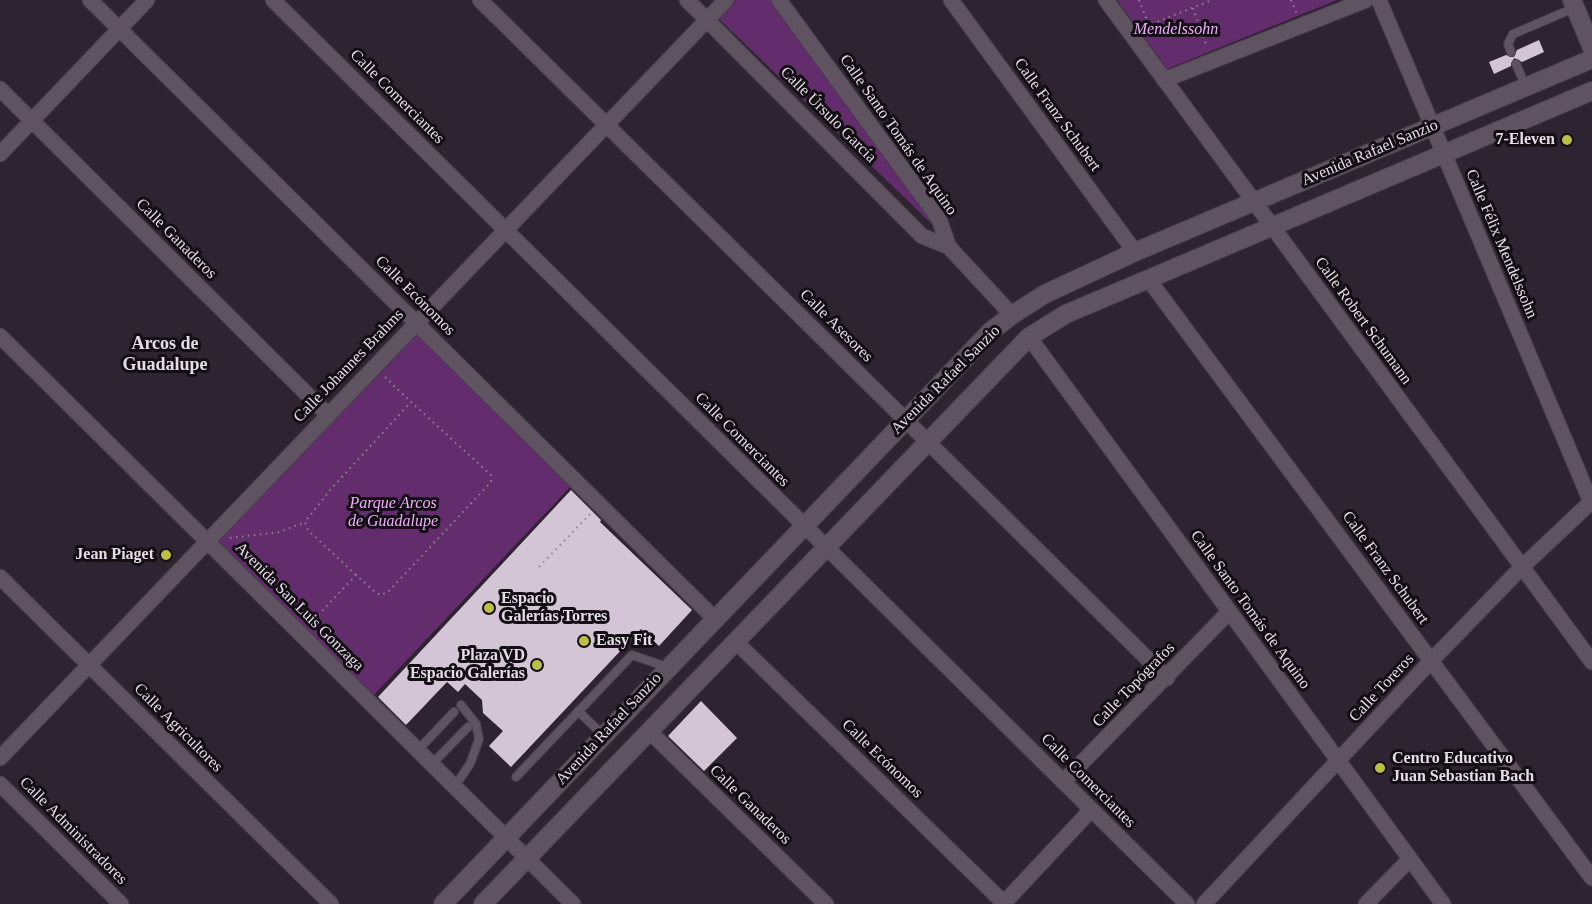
<!DOCTYPE html>
<meta charset="utf-8">
<style>
body{margin:0}
canvas{display:block;background:#2e2330}
</style>
<canvas width="1592" height="904"></canvas>
<script>
const ctx = document.querySelector('canvas').getContext('2d');
ctx.lineJoin = 'round';
function fill(path, color) {
  ctx.fillStyle = color;
  ctx.fill(path, 'evenodd');
}
function poly(rows) {
  const path = new Path2D();
  for (const r of rows) {
    path.moveTo(r[0], r[1]);
    for (let i = 2; i < r.length; i += 2) path.lineTo(r[i], r[i + 1]);
  }
  return path;
}
function trace(path, color, width, dash) {
  ctx.strokeStyle = color;
  ctx.lineWidth = width;
  ctx.lineCap = dash ? 'butt' : 'round';
  ctx.setLineDash(dash || []);
  ctx.stroke(path);
}
function write(font, color, halo, rows, align = 'center') {
  ctx.font = font + ' Georgia,serif';
  ctx.lineWidth = 6;
  ctx.setLineDash([]);
  ctx.textBaseline = 'middle';
  ctx.strokeStyle = halo;
  ctx.fillStyle = color;
  for (const [text, x, y, turn = 0] of rows) {
    ctx.save();
    ctx.translate(x, y);
    ctx.rotate((+turn || 0) * Math.PI / 180);
    ctx.textAlign = isNaN(turn) ? turn : align;
    if (halo) ctx.strokeText(text, 0, 0);
    ctx.fillText(text, 0, 0);
    ctx.restore();
  }
}
const green = poly([
 [735,0,770,0,934,226,718,18],
 [1117,0,1337,0,1167,69],
 [417,328,572,485,371,698,215,542]
]);
const building = poly([
 [1539,40,1544,52,1522,62,1514,58,1511,66,1494,74,1489,62,1506,55,1514,57,1517,50],
 [571,490,601,520,600,522,692,610,659,646,641,629,511,767,489,746,503,731,483,713,482,700,465,684,458,692,447,682,406,725,378,697],
 [701,701,737,738,704,771,668,736]
]);
const path = poly([
 [1139,0,1149,25,1212,0],
 [1291,0,1297,14],
 [1193,8,1207,47],
 [385,377,411,402],
 [230,538,280,532,305,522],
 [539,567,591,513],
 [310,624,356,575,375,592,380,595,388,592,491,482,491,475,411,402,331,489,305,522,308,530,356,575]
]);
const service = poly([
 [1511,52,1508,44,1513,34,1574,8],
 [1516,64,1526,87],
 [578,711,603,735],
 [418,750,454,712],
 [432,764,468,727],
 [516,777,632,655,667,667],
 [455,786,470,764,479,739,476,724,461,705]
]);
const minor = poly([
 [90,0,714,618],
 [273,0,1187,904],
 [480,0,1167,678],
 [687,0,922,236,949,247],
 [779,0,939,219,949,247,1012,315],
 [951,0,1135,252],
 [1106,0,1592,662],
 [1379,0,1591,502],
 [1164,80,1366,0],
 [0,89,328,415],
 [0,154,147,0],
 [1149,280,1592,878],
 [0,336,573,904],
 [1029,337,1443,904],
 [0,577,331,904],
 [735,641,1004,903],
 [649,731,826,904],
 [0,758,726,0],
 [1063,782,1229,612],
 [0,784,121,904],
 [1003,904,1091,810],
 [1204,904,1431,661,1522,567,1592,501],
 [1366,904,1410,859]
]);
const tertiary = poly([
 [1572,0,1592,48]
]);
const secondary = poly([
 [443,904,991,331,1012,315,1045,294,1135,252,1592,59],
 [483,904,1029,337,1066,314,1592,91]
]);
const markers = [
 [1567,140,6,"#bcbf44"],
 [166,555,6,"#bcbf44"],
 [489,608,6,"#bcbf44"],
 [584,641,6,"#bcbf44"],
 [537,665,6,"#bcbf44"],
 [1380,768,6,"#bcbf44"]
];
const parkNames = [
 ["Mendelssohn",1176,30],
 ["Parque Arcos",393,504],
 ["de Guadalupe",393,522]
];
const streetNames = [
 ["Calle Comerciantes",397,97,45],
 ["Calle Úrsulo García",828,115,45],
 ["Calle Franz Schubert",1057,115,54],
 ["Calle Santo Tomás de Aquino",898,135,55],
 ["Avenida Rafael Sanzio",1370,153,-23],
 ["Calle Ganaderos",176,239,45],
 ["Calle Félix Mendelssohn",1501,244,67],
 ["Calle Ecónomos",415,296,45],
 ["Calle Robert Schumann",1363,321,54],
 ["Calle Asesores",836,326,45],
 ["Calle Johannes Brahms",349,366,-46],
 ["Avenida Rafael Sanzio",946,380,-45],
 ["Calle Comerciantes",742,440,45],
 ["Calle Franz Schubert",1385,568,54],
 ["Avenida San Luis Gonzaga",299,607,45],
 ["Calle Santo Tomás de Aquino",1250,610,54],
 ["Calle Topógrafos",1134,685,-46],
 ["Calle Toreros",1382,688,-47],
 ["Calle Agricultores",178,728,45],
 ["Avenida Rafael Sanzio",609,729,-47],
 ["Calle Ecónomos",882,759,44],
 ["Calle Comerciantes",1088,781,45],
 ["Calle Ganaderos",750,805,44],
 ["Calle Administradores",73,831,45]
];
const poiNames = [
 ["7-Eleven",1555,140],
 ["Jean Piaget",154,555],
 ["Espacio",501,599,"left"],
 ["Galerías Torres",501,617,"left"],
 ["Easy Fit",596,641,"left"],
 ["Plaza VD",525,656],
 ["Espacio Galerías",525,674],
 ["Centro Educativo",1392,759,"left"],
 ["Juan Sebastian Bach",1392,777,"left"]
];
const neighbourhoodNames = [
 ["Arcos de",165,344],
 ["Guadalupe",165,365]
];
fill(green, '#632d6d');
fill(building, '#d4c5d6');
trace(service, '#473e49', 10);
trace(minor, '#473e49', 17);
trace(tertiary, '#473e49', 20);
trace(secondary, '#473e49', 20);
trace(path, '#8d848f', 2, [1.5, 4.5]);
trace(service, '#5f5362', 8);
trace(minor, '#5f5362', 15);
trace(tertiary, '#5f5362', 18);
trace(secondary, '#5f5362', 18);
for (const [x, y, r, color] of markers) {
  const dot = new Path2D();
  dot.arc(x, y, r, 0, 2 * Math.PI);
  ctx.fillStyle = color;
  ctx.fill(dot);
  trace(dot, '#130e14', 2);
}
write('italic 16px', '#f0aefd', '#130e14', parkNames);
write('16px', '#e4dde6', '#130e14', streetNames);
write('bold 16px', '#e4dde6', '#130e14', poiNames, 'right');
write('bold 18px', '#e4dde6', '#130e14', neighbourhoodNames);
</script>
